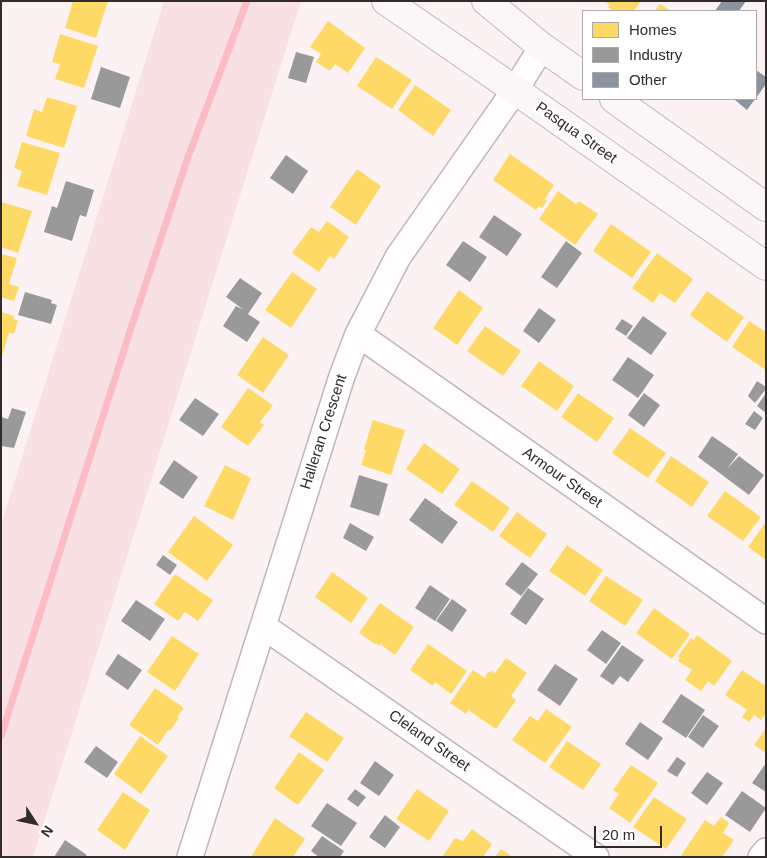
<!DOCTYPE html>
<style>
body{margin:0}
#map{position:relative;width:767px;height:858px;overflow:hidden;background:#fcf2f4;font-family:Arial,sans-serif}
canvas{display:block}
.frame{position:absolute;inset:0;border:2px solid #312b2b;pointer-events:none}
.legend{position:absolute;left:582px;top:10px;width:175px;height:90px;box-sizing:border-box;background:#fff;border:1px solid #adaaaa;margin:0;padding:6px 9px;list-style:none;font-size:15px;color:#312b2b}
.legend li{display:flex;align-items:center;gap:10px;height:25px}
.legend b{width:25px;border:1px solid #adaaaa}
.north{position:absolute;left:10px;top:798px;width:50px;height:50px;-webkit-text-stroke:4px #fff;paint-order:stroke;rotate:125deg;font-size:14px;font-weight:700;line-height:20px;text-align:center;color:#312b2b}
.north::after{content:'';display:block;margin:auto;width:18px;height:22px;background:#312b2b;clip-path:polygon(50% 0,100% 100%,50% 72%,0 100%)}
.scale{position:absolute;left:594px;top:826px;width:68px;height:22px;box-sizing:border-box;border:2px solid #312b2b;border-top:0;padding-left:6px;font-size:15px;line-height:18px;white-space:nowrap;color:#312b2b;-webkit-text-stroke:4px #fff;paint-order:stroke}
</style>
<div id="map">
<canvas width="767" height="858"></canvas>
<div class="frame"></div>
<ul class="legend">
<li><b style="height:14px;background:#ffd966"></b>Homes</li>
<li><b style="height:14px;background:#999"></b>Industry</li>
<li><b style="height:14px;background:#8b949e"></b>Other</li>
</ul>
<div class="north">N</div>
<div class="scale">20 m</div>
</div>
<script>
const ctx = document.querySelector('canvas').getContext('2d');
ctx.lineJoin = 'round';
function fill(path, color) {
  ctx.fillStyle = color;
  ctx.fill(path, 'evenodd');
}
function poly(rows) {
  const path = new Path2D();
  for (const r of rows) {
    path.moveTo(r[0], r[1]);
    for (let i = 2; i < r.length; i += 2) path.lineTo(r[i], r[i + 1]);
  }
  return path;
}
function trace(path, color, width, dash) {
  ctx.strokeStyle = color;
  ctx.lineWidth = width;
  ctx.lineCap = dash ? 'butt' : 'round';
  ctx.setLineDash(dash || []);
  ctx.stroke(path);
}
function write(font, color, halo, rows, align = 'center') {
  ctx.font = font + ' Arial,sans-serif';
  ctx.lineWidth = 5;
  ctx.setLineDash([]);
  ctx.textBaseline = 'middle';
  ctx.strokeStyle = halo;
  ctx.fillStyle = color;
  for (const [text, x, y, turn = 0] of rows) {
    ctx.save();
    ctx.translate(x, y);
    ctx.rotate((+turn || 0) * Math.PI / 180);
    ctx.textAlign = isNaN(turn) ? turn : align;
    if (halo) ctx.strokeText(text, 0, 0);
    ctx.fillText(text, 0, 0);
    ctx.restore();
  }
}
const green = poly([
 [164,1,301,1,33,857,1,857,1,525]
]);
const homes = poly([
 [73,1,108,1,96,38,65,28],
 [604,1,641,1,634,11,614,11,608,7,610,5],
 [660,4,671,11,655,11],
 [328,21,365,48,348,73,335,64,330,71,316,62,321,54,310,47],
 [60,34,98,46,84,88,55,79,60,64,52,62],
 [376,57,412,80,392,109,357,86],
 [415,85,451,110,433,136,398,110],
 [47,97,77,106,64,148,26,136,34,109,42,112],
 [22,142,60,153,47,195,17,186,22,171,14,168],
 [510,154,554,185,545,199,547,201,542,208,539,206,536,210,493,180],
 [357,169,381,186,356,225,330,207],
 [558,191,576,204,579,201,598,214,575,245,539,219],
 [1,202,32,211,18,253,1,247],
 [327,221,349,237,334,259,330,256,319,272,292,253,311,227,319,232],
 [611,224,651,252,632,278,593,251],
 [657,253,693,279,675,303,660,293,653,303,632,288],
 [1,254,17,258,9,284,19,287,14,301,1,297],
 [292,272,317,289,291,328,265,310],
 [459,290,483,308,457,345,433,328],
 [707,291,744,317,727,342,690,315],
 [1,312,14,316,14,319,18,320,14,334,9,333,2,356],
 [749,321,766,332,766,370,732,347],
 [485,326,521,351,503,376,467,351],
 [263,337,289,355,263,393,237,375],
 [539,361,574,386,557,411,521,386],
 [248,388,273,405,260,422,264,425,248,446,221,427],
 [578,393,614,418,597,442,561,417],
 [373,420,405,430,391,475,361,465,366,450,364,449],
 [630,428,666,453,648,478,612,453],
 [424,443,460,469,442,494,406,469],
 [671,456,709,482,692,507,655,481],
 [225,465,251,478,233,520,204,506],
 [472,481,510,508,493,532,454,505],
 [725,491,761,517,743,541,707,516],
 [517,512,547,534,530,558,499,536],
 [194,516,233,545,207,581,168,552],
 [766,522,766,560,748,547],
 [567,545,603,570,585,596,549,571],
 [332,572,368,598,351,623,315,597],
 [175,574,213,600,198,621,185,612,178,621,154,604],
 [606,576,643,600,625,626,589,601],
 [380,603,414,627,395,655,380,644,379,646,376,643,375,644,359,633],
 [654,608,690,634,672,659,636,633],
 [697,635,732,661,714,686,708,681,701,691,685,680,692,670,678,661,680,658,678,656,691,638,694,640],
 [172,636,199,654,175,691,147,672],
 [428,644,467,671,451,694,435,682,433,686,410,670],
 [506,658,527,673,511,696,516,700,496,729,468,710,466,714,450,703,473,670,485,678,487,673,491,671,495,673],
 [742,670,766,686,766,713,761,720,754,715,749,722,742,717,747,710,725,695],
 [155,688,184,708,177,717,179,718,170,731,168,730,158,745,129,725],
 [546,709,572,727,545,763,512,740,530,716,538,721],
 [306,712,344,738,327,762,289,736],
 [766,728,766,753,754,745],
 [140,736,168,756,141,794,114,774],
 [567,741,601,764,583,790,549,767],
 [299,752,324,770,298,805,274,788],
 [631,765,658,783,630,823,609,808,619,794,613,790],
 [417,789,449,811,429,841,396,819],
 [123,792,150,810,125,850,97,830],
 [654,797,687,819,666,849,633,827],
 [721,817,729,823,723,833,734,840,722,857,680,857,705,820,714,826],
 [275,818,305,839,293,857,251,857],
 [472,829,492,844,483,857,442,857,455,838,463,841],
 [501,849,513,857,495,857]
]);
const industry = poly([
 [296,52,314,57,306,83,288,78],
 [101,67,130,77,120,108,91,99],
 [286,155,308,171,293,194,270,178],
 [66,181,94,190,86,217,80,215,72,241,44,232,52,206,57,208],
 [494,215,522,234,507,256,479,237],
 [463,241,487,257,470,282,446,265],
 [566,241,582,253,557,288,541,277],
 [240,278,262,293,248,314,260,322,247,342,223,326,236,306,244,310,226,297],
 [25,292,52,300,51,303,57,305,51,324,18,315],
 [539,308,556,320,539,343,523,331],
 [643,316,667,333,651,355,627,338],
 [622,319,633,326,626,336,615,329],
 [628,357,654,375,638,398,612,380],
 [757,381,766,387,766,389,755,403,748,396],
 [644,393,660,405,644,427,628,415],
 [766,393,766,413,757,406],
 [195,398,219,414,203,436,179,420],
 [12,408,26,412,14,448,1,446,1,417,8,419],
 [754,411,763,418,755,430,745,424],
 [712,436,738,454,727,469,739,456,764,475,749,495,698,457],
 [174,460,198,477,183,499,159,483],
 [359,475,388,484,379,516,350,507],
 [425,498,441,509,438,514,441,510,458,522,442,544,409,520],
 [350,523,374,537,366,551,343,538],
 [163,555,177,565,170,575,156,565],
 [522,562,538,574,521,596,505,584],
 [430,585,450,599,435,621,415,608],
 [528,588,544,599,526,625,510,614],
 [452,599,467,610,452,632,436,621],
 [136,600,165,619,150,641,121,621],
 [602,630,621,643,606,664,587,650],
 [622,645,644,660,628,682,620,676,613,685,600,676],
 [118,654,142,670,128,690,105,674],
 [555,664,578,679,560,706,537,690],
 [681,694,705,710,686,738,662,722],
 [703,715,719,726,703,748,688,737],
 [640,722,663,738,648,760,625,744],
 [96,746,118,762,107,778,84,762],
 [677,757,686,763,677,777,667,771],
 [375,761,394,775,379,796,360,783],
 [766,763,766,792,752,783],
 [707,772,723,783,707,805,691,793],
 [355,789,366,797,358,807,347,799],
 [742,791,766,808,750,832,725,815],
 [327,803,357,823,341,846,311,826],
 [385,815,400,827,385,848,369,837],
 [322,836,344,851,340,857,319,857,311,851],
 [65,840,87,855,85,857,54,857]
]);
const stream = poly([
 [1,736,132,325,188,157,247,1]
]);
const building = poly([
 [722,1,746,1,739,11,715,11],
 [756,70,766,77,766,84,756,98],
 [736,99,755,99,747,110,735,100]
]);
const street = poly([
 [358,334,766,621],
 [263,626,596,857],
 [190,857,342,376,358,334,398,257,515,90,542,47],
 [761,857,766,851]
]);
const secondary = poly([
 [386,1,515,90,766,266],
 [486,1,542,47,583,76],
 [614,99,766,207]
]);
const streetNames = [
 ["Pasqua Street",576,133,35],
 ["Halleran Crescent",324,432,-72],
 ["Armour Street",562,478,35],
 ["Cleland Street",429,741,35]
];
fill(green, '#f9e0e2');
fill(homes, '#ffd966');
fill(industry, '#999');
trace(stream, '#fdbcc4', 7);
fill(building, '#8b949e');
trace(street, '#bdb7b8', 28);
trace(secondary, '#bdb7b8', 30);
trace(street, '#fffdfd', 25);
trace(secondary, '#fbf6f7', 28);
write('15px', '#312b2b', '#fff', streetNames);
</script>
